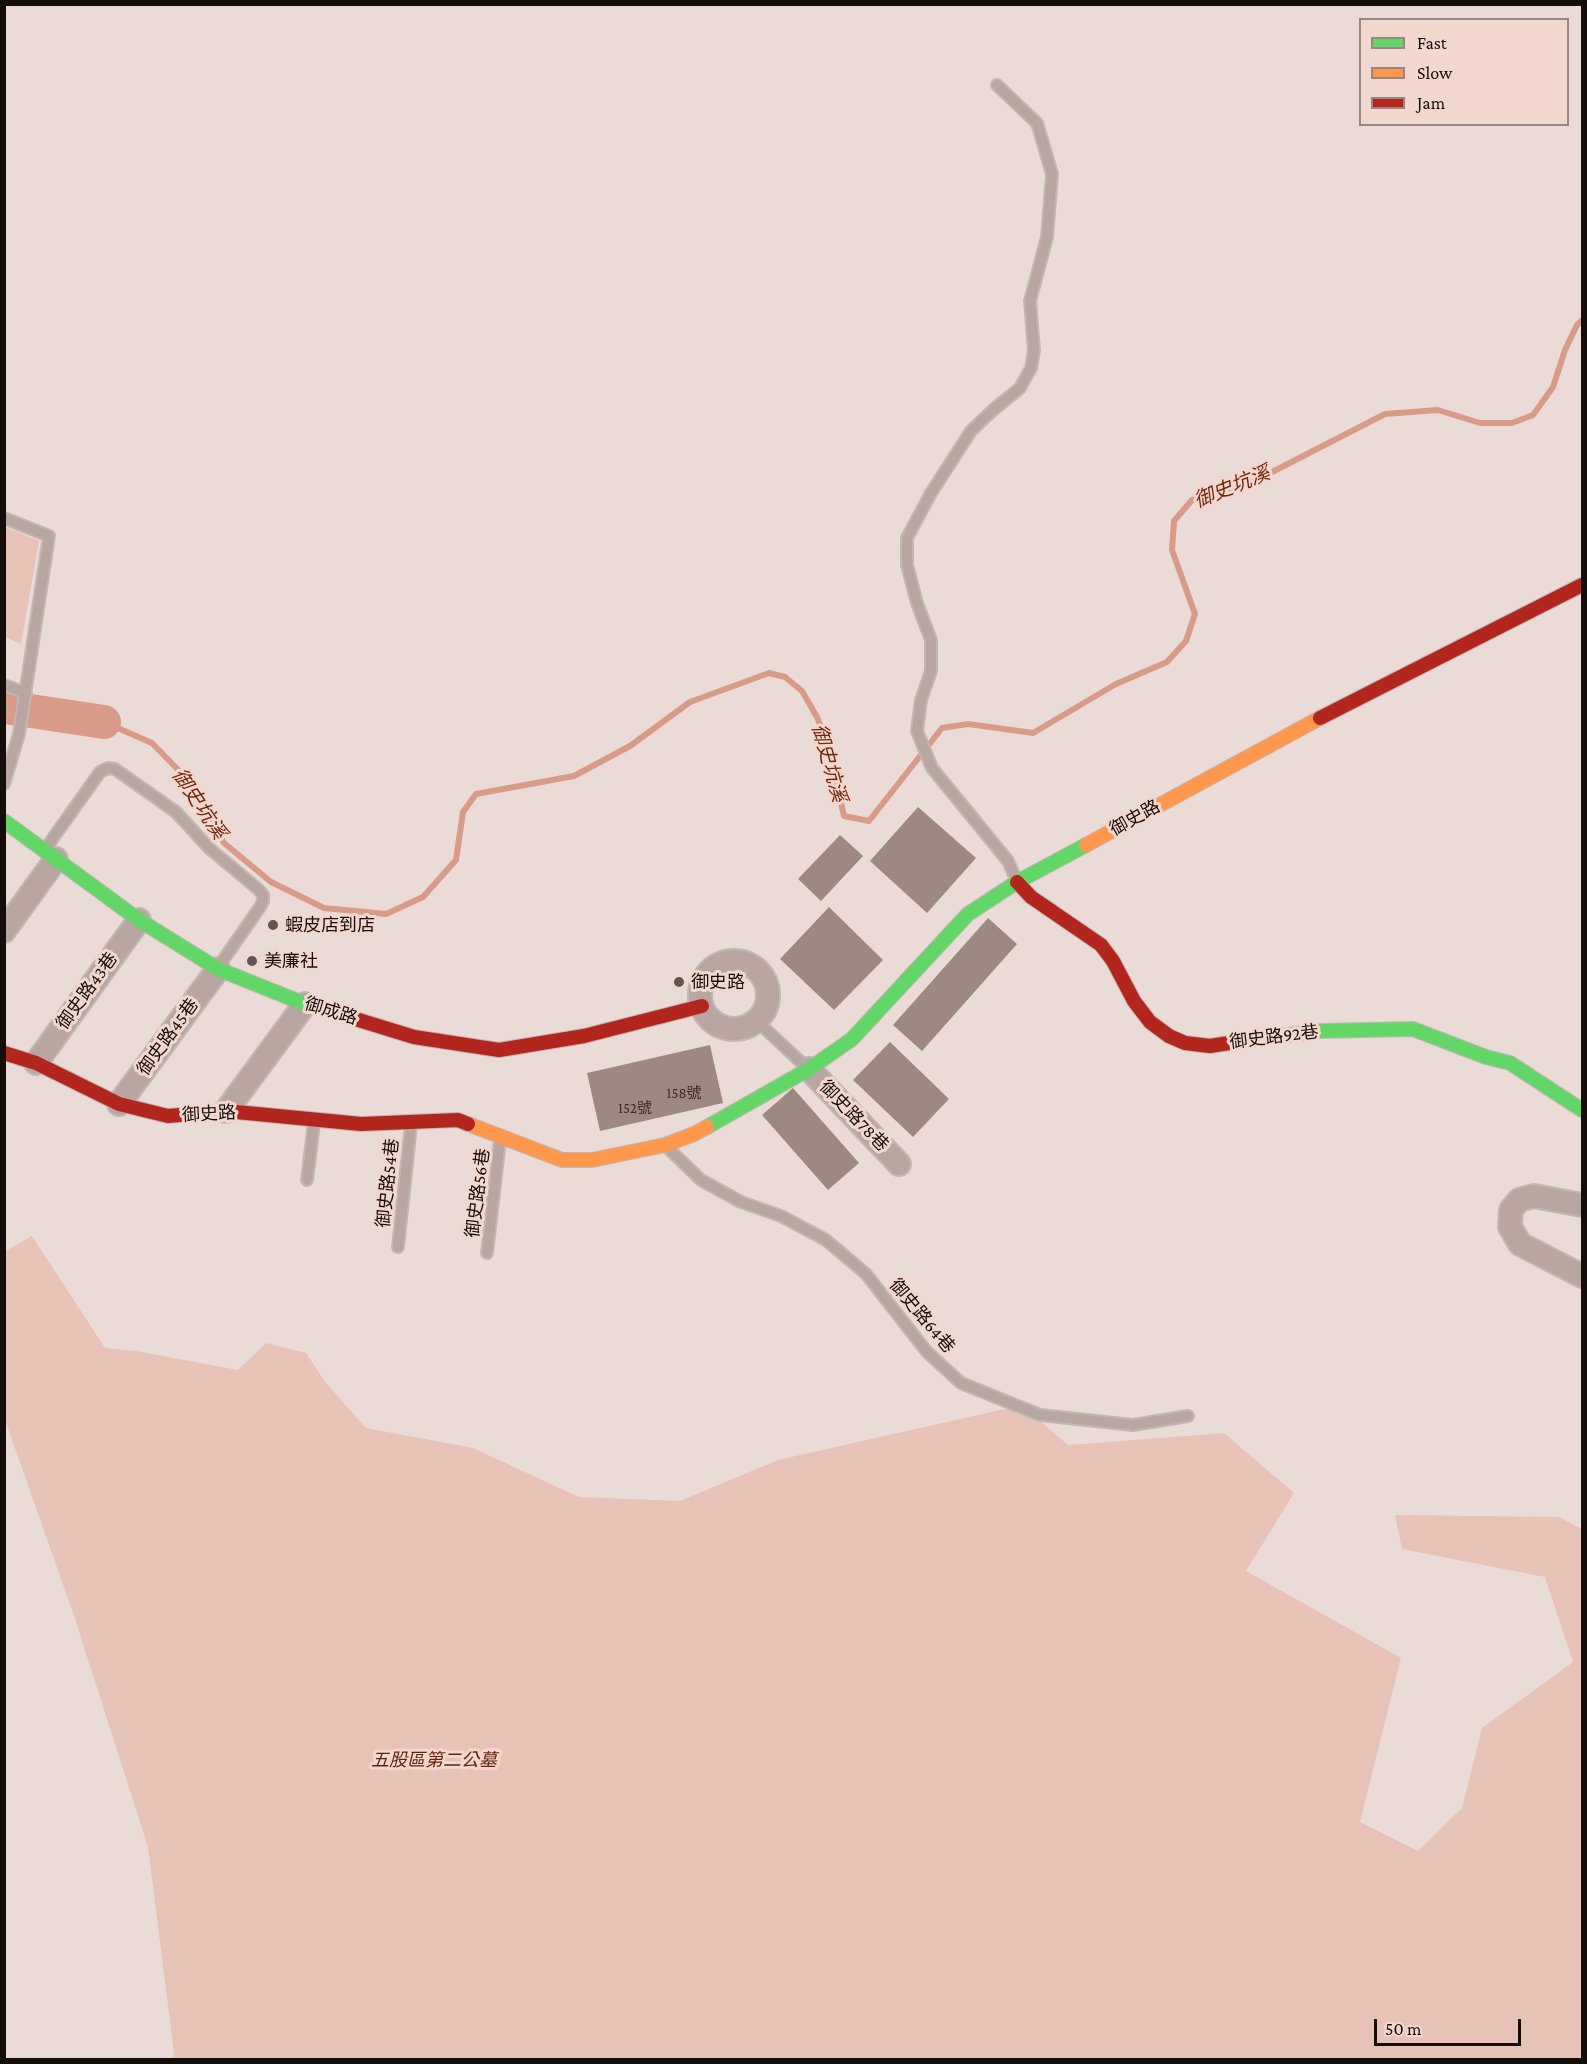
<!DOCTYPE html>
<meta charset="utf-8">
<style>
body{margin:0}
#map{position:relative;width:1587px;height:2064px;overflow:hidden;background:#eadbd7;font-family:"Crimson Pro",serif}
canvas{display:block}
.frame{position:absolute;inset:0;border:6px solid #150d0a;pointer-events:none}
.legend{position:absolute;left:1359px;top:18px;width:210px;height:108px;box-sizing:border-box;background:#f2d7cf;border:2px solid #9a8680;margin:0;padding:8px 10px;list-style:none;font-size:18px;color:#150d0a}
.legend li{display:flex;align-items:center;gap:12px;height:30px}
.legend b{width:30px;border:2px solid #9a8680}
.scale{position:absolute;left:1374px;top:2019px;width:147px;height:27px;box-sizing:border-box;border:3px solid #150d0a;border-top:0;padding-left:8px;font-size:18px;line-height:21px;white-space:nowrap;color:#150d0a;-webkit-text-stroke:4px #f2d7cf;paint-order:stroke}
</style>
<div id="map">
<canvas width="1587" height="2064"></canvas>
<div class="frame"></div>
<ul class="legend">
<li><b style="height:8px;background:#63d668"></b>Fast</li>
<li><b style="height:8px;background:#ff974d"></b>Slow</li>
<li><b style="height:8px;background:#b3261e"></b>Jam</li>
</ul>
<div class="scale">50 m</div>
</div>
<script>
const ctx = document.querySelector('canvas').getContext('2d');
ctx.lineJoin = 'round';
function fill(path, color) {
  ctx.fillStyle = color;
  ctx.fill(path, 'evenodd');
}
function poly(rows) {
  const path = new Path2D();
  for (const r of rows) {
    if (r.length === 3) {
      path.moveTo(r[0] + r[2], r[1]);
      path.arc(r[0], r[1], r[2], 0, 2 * Math.PI);
      continue;
    }
    path.moveTo(r[0], r[1]);
    for (let i = 2; i < r.length; i += 2) path.lineTo(r[i], r[i + 1]);
  }
  return path;
}
function trace(path, color, width, dash) {
  ctx.strokeStyle = color;
  ctx.lineWidth = width;
  ctx.lineCap = dash ? 'butt' : 'round';
  ctx.setLineDash(dash || []);
  ctx.stroke(path);
}
function write(font, color, halo, rows, align = 'center') {
  ctx.font = font + ' "Crimson Pro","Noto Sans TC",serif';
  ctx.lineWidth = 6;
  ctx.setLineDash([]);
  ctx.textBaseline = 'middle';
  ctx.strokeStyle = halo;
  ctx.fillStyle = color;
  for (const [text, x, y, turn = 0] of rows) {
    ctx.save();
    ctx.translate(x, y);
    ctx.rotate((+turn || 0) * Math.PI / 180);
    ctx.textAlign = isNaN(turn) ? turn : align;
    if (halo) ctx.strokeText(text, 0, 0);
    ctx.fillText(text, 0, 0);
    ctx.restore();
  }
}
const green = poly([
 [5,527,39,541,21,644,5,637],
 [32,1236,105,1348,136,1351,238,1370,266,1343,306,1353,326,1383,366,1428,473,1448,579,1497,680,1501,778,1460,1022,1405,1068,1445,1224,1433,1294,1493,1246,1571,1401,1658,1360,1822,1418,1851,1462,1808,1482,1728,1573,1662,1545,1577,1402,1549,1395,1515,1559,1517,1582,1529,1582,2059,172,2059,174,2053,148,1847,73,1613,5,1420,4,1252]
]);
const stream = poly([
 [104,722,152,743,185,777,224,843,271,882,324,908,386,914,423,897,456,860,463,812,476,794,574,776,630,746,690,702,769,673,785,677,802,691,817,717,827,743,844,816,869,821,942,728,968,724,1033,733,1116,684,1167,662,1186,641,1195,614,1172,550,1174,521,1192,500,1239,489,1385,414,1438,410,1480,423,1512,423,1533,415,1553,387,1565,350,1577,325,1582,320]
]);
const river = poly([
 [4,704,11,708,104,722]
]);
const building = poly([
 [918,807,976,858,927,913,870,861],
 [840,835,863,856,821,901,798,879],
 [829,907,883,960,834,1010,780,959],
 [988,918,1017,944,922,1051,893,1025],
 [890,1042,949,1099,913,1137,853,1080],
 [710,1045,723,1103,600,1131,587,1073],
 [793,1088,859,1163,828,1190,762,1115]
]);
const lane = poly([
 [997,85,1037,123,1052,174,1047,237,1030,301,1034,350,1031,368,1020,388,993,410,971,431,931,493,907,538,907,565,917,603,931,640,931,671,921,700,917,731,932,768,1008,861,1016,879],
 [4,518,49,536,19,734,4,784],
 [4,685,26,693],
 [46,848,100,772,108,768,115,769,176,812,210,849,259,890,263,895,263,901,260,907,219,966],
 [757,1021,806,1067],
 [667,1147,701,1180,741,1202,781,1216,826,1240,866,1274,927,1352,961,1383,1040,1415,1133,1425,1188,1416],
 [307,1180,314,1123],
 [398,1247,411,1125],
 [487,1253,500,1140]
]);
const street = poly([
 [4,931,56,859],
 [734,995,34],
 [36,1063,139,920],
 [809,1069,899,1164],
 [119,1104,218,969],
 [226,1111,305,1004],
 [1582,1205,1534,1196,1519,1200,1511,1210,1510,1227,1520,1244,1582,1276]
]);
const fast = poly([
 [4,821,139,920,218,969,305,1004,349,1017],
 [1229,1043,1319,1031,1413,1029,1486,1057,1510,1063,1582,1110],
 [707,1127,809,1069,852,1039,968,914,1017,882,1086,845]
]);
const slow = poly([
 [1086,845,1320,718],
 [468,1124,562,1160,592,1160,665,1145,694,1134,707,1127]
]);
const jam = poly([
 [1320,718,1582,585],
 [1017,882,1031,897,1101,945,1113,961,1134,1001,1150,1022,1169,1036,1185,1043,1210,1046,1229,1043],
 [349,1017,414,1037,499,1050,584,1036,702,1006],
 [4,1053,36,1063,119,1104,168,1116,226,1111,361,1124,458,1120,468,1124]
]);
const markers = [
 [273,925,6,"#605552"],
 [252,961,6,"#605552"],
 [679,982,6,"#605552"]
];
const numberNames = [
 ["158號",684,1093],
 ["152號",635,1108]
];
const streetNames = [
 ["御史路",1135,818,-29],
 ["御史路43巷",87,991,-54],
 ["御成路",331,1011,17],
 ["御史路45巷",168,1037,-54],
 ["御史路92巷",1274,1037,-7],
 ["御史路",209,1114,-3],
 ["御史路78巷",854,1116,46],
 ["御史路54巷",388,1183,-84],
 ["御史路56巷",478,1193,-83],
 ["御史路64巷",922,1316,50]
];
const poiNames = [
 ["蝦皮店到店",285,925],
 ["美廉社",264,961],
 ["御史路",691,982]
];
const parkNames = [
 ["五股區第二公墓",434,1760]
];
const waterNames = [
 ["御史坑溪",1232,487,-22],
 ["御史坑溪",829,763,74],
 ["御史坑溪",199,804,56]
];
fill(green, '#e7c3b7');
trace(stream, '#d89b88', 6);
trace(river, '#d89b88', 34);
fill(building, '#9e8982');
trace(lane, '#c2b7b4', 14);
trace(street, '#c2b7b4', 26);
trace(fast, '#c2b7b4', 16);
trace(slow, '#c2b7b4', 16);
trace(jam, '#c2b7b4', 16);
trace(lane, '#baa6a1', 10);
trace(street, '#baa6a1', 22);
trace(fast, '#63d668', 14);
trace(slow, '#ff974d', 14);
trace(jam, '#b3261e', 14);
for (const [x, y, r, color] of markers) {
  const dot = new Path2D();
  dot.arc(x, y, r, 0, 2 * Math.PI);
  ctx.fillStyle = color;
  ctx.fill(dot);
  trace(dot, '#f2d7cf', 2);
}
write('15px', '#372c28', null, numberNames);
write('18px', '#150d0a', '#f2d7cf', streetNames);
write('18px', '#150d0a', '#f2d7cf', poiNames, 'left');
write('italic 18px', '#6a2206', '#f2d7cf', parkNames);
write('italic 20px', '#70280d', '#f2d7cf', waterNames);
</script>
